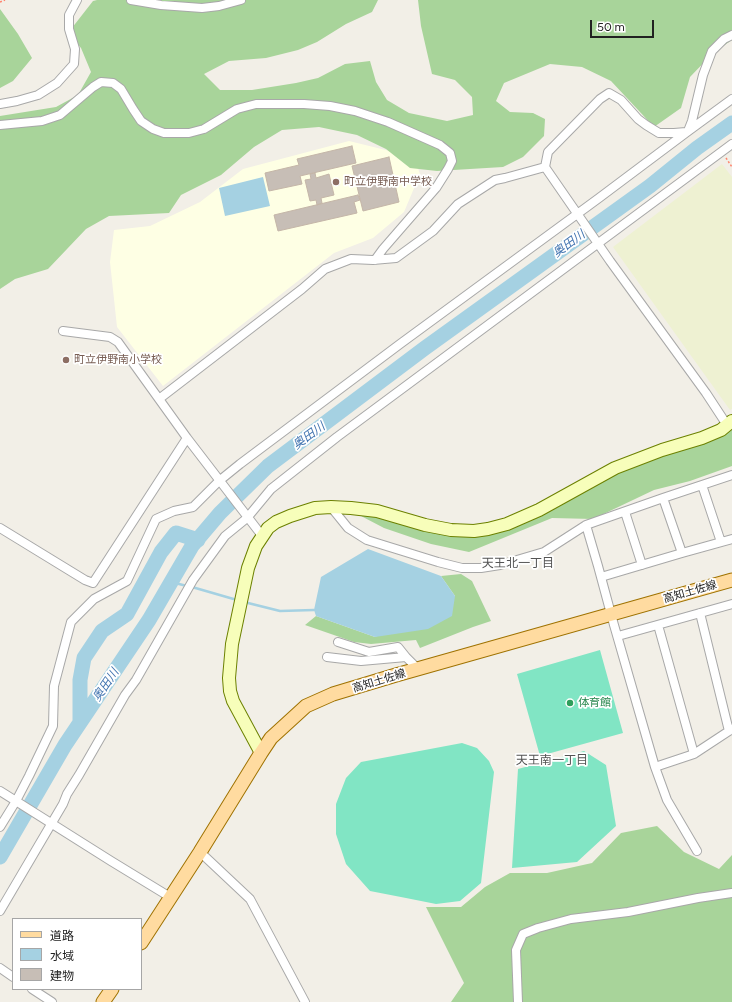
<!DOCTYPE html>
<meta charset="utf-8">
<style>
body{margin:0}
#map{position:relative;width:732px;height:1002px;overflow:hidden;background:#f2efe7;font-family:Figtree,"Noto Sans JP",sans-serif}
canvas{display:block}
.legend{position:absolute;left:12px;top:918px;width:130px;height:72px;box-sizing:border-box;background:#fff;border:1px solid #a6a6a6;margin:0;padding:5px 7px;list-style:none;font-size:12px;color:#212121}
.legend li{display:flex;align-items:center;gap:8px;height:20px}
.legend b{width:20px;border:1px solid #a6a6a6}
.scale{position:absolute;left:590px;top:20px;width:64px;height:18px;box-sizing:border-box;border:2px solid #212121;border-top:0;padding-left:5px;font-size:12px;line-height:14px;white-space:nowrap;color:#212121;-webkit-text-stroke:3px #fff;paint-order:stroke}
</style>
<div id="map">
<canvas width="732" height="1002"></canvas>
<ul class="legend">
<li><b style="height:5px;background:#ffdba0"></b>道路</li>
<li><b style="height:11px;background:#a5d1e2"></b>水域</li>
<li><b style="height:11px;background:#c7beb6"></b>建物</li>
</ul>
<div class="scale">50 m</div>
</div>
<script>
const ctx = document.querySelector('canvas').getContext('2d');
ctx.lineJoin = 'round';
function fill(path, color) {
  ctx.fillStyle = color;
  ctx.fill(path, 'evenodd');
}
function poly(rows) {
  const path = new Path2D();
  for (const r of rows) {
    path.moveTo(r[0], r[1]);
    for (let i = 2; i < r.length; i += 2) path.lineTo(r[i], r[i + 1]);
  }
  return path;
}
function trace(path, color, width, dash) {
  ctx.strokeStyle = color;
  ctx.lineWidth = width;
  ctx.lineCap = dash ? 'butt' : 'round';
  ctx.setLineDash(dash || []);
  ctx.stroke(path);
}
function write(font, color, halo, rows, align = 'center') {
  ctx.font = font + ' Figtree,"Noto Sans JP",sans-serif';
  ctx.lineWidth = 3.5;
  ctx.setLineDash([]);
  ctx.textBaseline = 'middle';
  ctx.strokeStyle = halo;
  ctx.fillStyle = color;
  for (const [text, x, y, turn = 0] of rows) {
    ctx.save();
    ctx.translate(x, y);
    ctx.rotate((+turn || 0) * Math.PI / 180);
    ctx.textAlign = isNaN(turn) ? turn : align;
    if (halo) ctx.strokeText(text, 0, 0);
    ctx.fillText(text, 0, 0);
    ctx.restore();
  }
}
const education = poly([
 [349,141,414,157,420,174,404,212,373,238,334,253,163,386,117,327,110,262,114,230,150,226,200,202,243,169]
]);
const farmland = poly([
 [722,164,732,177,732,409,730,410,613,247]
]);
const forest = poly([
 [97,0,378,0,372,12,346,24,317,42,298,50,266,58,229,61,204,74,220,90,252,90,296,83,318,78,345,64,370,61,376,82,387,100,409,113,447,121,473,115,472,97,455,80,432,74,421,26,418,0,732,0,732,40,713,53,690,77,681,108,654,127,611,81,582,67,550,64,504,83,496,101,510,112,533,113,545,119,544,136,523,157,503,167,437,171,410,168,386,149,357,135,319,127,282,130,254,147,221,175,181,195,169,213,109,216,86,229,48,269,15,279,0,289,0,116,56,107,78,95,91,72,81,48,68,33,93,1],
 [0,9,18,34,32,58,13,81,0,88],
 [732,427,732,466,690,481,654,490,593,519,552,518,469,552,431,544,384,528,340,505,468,533,516,514,609,470],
 [461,574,472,581,491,621,473,627,420,648,416,640,371,644,354,642,305,625,316,616,375,637,455,596,441,576],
 [657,826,684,852,719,869,732,855,732,1002,451,1002,464,983,426,907,461,907,485,887,510,873,547,873,592,863,621,833]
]);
const pitch = poly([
 [600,650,623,733,540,756,517,674],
 [462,743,477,748,489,761,494,772,481,883,460,901,436,904,406,898,370,891,346,864,336,834,336,804,346,778,361,762],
 [584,751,606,765,616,826,577,862,512,868,518,769]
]);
const water = poly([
 [263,177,270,206,225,216,219,188],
 [368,549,441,576,455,596,452,616,428,629,375,637,316,616,314,610,321,577]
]);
const stream = poly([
 [171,582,187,586],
 [192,587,237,600],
 [244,602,280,611,314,610]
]);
const river = poly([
 [80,722,80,680,84,658,102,631,127,614,161,552,176,533,198,540],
 [0,857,65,745,149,620,192,546,220,513,268,466,425,348,650,186,697,148,732,123]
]);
const building = poly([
 [352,146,356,163,300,176,302,184,269,191,265,173,299,165,297,159,352,146],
 [389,157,399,202,363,211,352,166,389,157],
 [315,173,316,178,329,174,334,195,321,198,322,203,317,205,316,200,310,201,305,180,311,179,310,174,315,173],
 [358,195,360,200,354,202,357,213,278,231,274,215,358,195]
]);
const path = poly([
 [0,2,5,0],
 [726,158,732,167]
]);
const street = poly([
 [131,0,161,5,202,8,219,6,241,0],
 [0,104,17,101,38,95,57,83,74,64,75,49,69,29,69,15,77,0],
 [0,125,42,121,60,115,93,87,101,82,113,83,121,89,133,109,141,121,153,129,164,133,189,133,204,129,237,109,256,104,304,104,330,106,355,111,388,122,440,145,450,153,452,161,448,169,436,188,383,249,375,260],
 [688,131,692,121,703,75,712,51,724,39,732,35],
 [686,132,674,133,659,133,646,125,638,119,621,100,609,93,600,99,548,152,545,167,610,261,706,393,727,425],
 [63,331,110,337,118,342,187,438,263,537],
 [159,399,302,289,325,269,351,259,373,260,396,258,433,231,458,204,495,180,505,178,545,167],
 [702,485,721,542],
 [663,498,682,553],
 [331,507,348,528,367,540,438,562,462,568,481,568,500,565,544,552,586,525,663,498,732,475],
 [625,512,642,565],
 [586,525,598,566,614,625,655,767,667,800,697,851],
 [0,528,85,580,93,583,187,438],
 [601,577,682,553,732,539],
 [700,613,729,731],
 [658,625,694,754],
 [618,636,732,604],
 [338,642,369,652,398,647,406,657],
 [327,657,361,661,406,657,418,669],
 [655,767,694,754,732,729],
 [0,791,111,861,170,897],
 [0,827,16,801,29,776,53,726,54,686,71,622,94,599,127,581,156,519,174,511,193,507,219,481,240,464,400,344,599,198,687,132,732,99],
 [200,852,250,899,305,1002],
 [0,911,63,804,67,794,79,775,125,695,136,680,193,580,225,536,247,518,271,489,337,437,732,144],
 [0,968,13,977],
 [32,989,52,1002],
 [518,1002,516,950,523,934,538,928,571,919,628,912,698,898,732,893]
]);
const secondary = poly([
 [261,753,233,701,230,691,229,678,232,644,248,568,256,546,268,528,276,522,290,516,315,508,331,507,351,508,377,511,425,525,451,530,474,531,488,529,507,524,539,510,615,468,662,450,702,438,721,430,732,421]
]);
const primary = poly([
 [141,943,200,852,261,753,271,738,306,706,333,694,396,675,732,580],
 [103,1002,112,989]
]);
const markers = [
 [336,182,4,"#8d6e63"],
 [66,360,4,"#8d6e63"],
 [570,703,4,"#2e9e5b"]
];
const educationNames = [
 ["町立伊野南中学校",344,182],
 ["町立伊野南小学校",74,360]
];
const streetNames = [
 ["高知土佐線",690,592,-16],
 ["高知土佐線",379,681,-17]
];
const leisureNames = [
 ["体育館",578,703]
];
const waterNames = [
 ["奥田川",569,244,-36],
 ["奥田川",309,436,-36],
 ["奥田川",106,685,-56]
];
const neighbourhoodNames = [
 ["天王北一丁目",518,563],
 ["天王南一丁目",552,760]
];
fill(education, '#feffe4');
fill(farmland, '#eef1d2');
fill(forest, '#a8d49a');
fill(pitch, '#81e5c4');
fill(water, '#a5d1e2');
trace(stream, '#a5d1e2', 2.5);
trace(river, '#a5d1e2', 15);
fill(building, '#c7beb6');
trace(building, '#c5b6a8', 1);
trace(street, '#a8a8a8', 10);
trace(secondary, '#6c8100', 14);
trace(primary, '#9f7200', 15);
trace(path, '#ff826c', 1.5, [2, 2]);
trace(street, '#fff', 8);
trace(secondary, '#f7feba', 12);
trace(primary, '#ffdba0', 13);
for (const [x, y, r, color] of markers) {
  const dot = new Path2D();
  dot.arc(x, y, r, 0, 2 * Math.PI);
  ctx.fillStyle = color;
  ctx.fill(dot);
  trace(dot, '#fff', 1.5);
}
write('11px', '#785e54', '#fff', educationNames, 'left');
write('11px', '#212121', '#fff', streetNames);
write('11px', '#27864d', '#fff', leisureNames, 'left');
write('italic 12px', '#4375b1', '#fff', waterNames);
write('12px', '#545454', '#fff', neighbourhoodNames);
</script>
